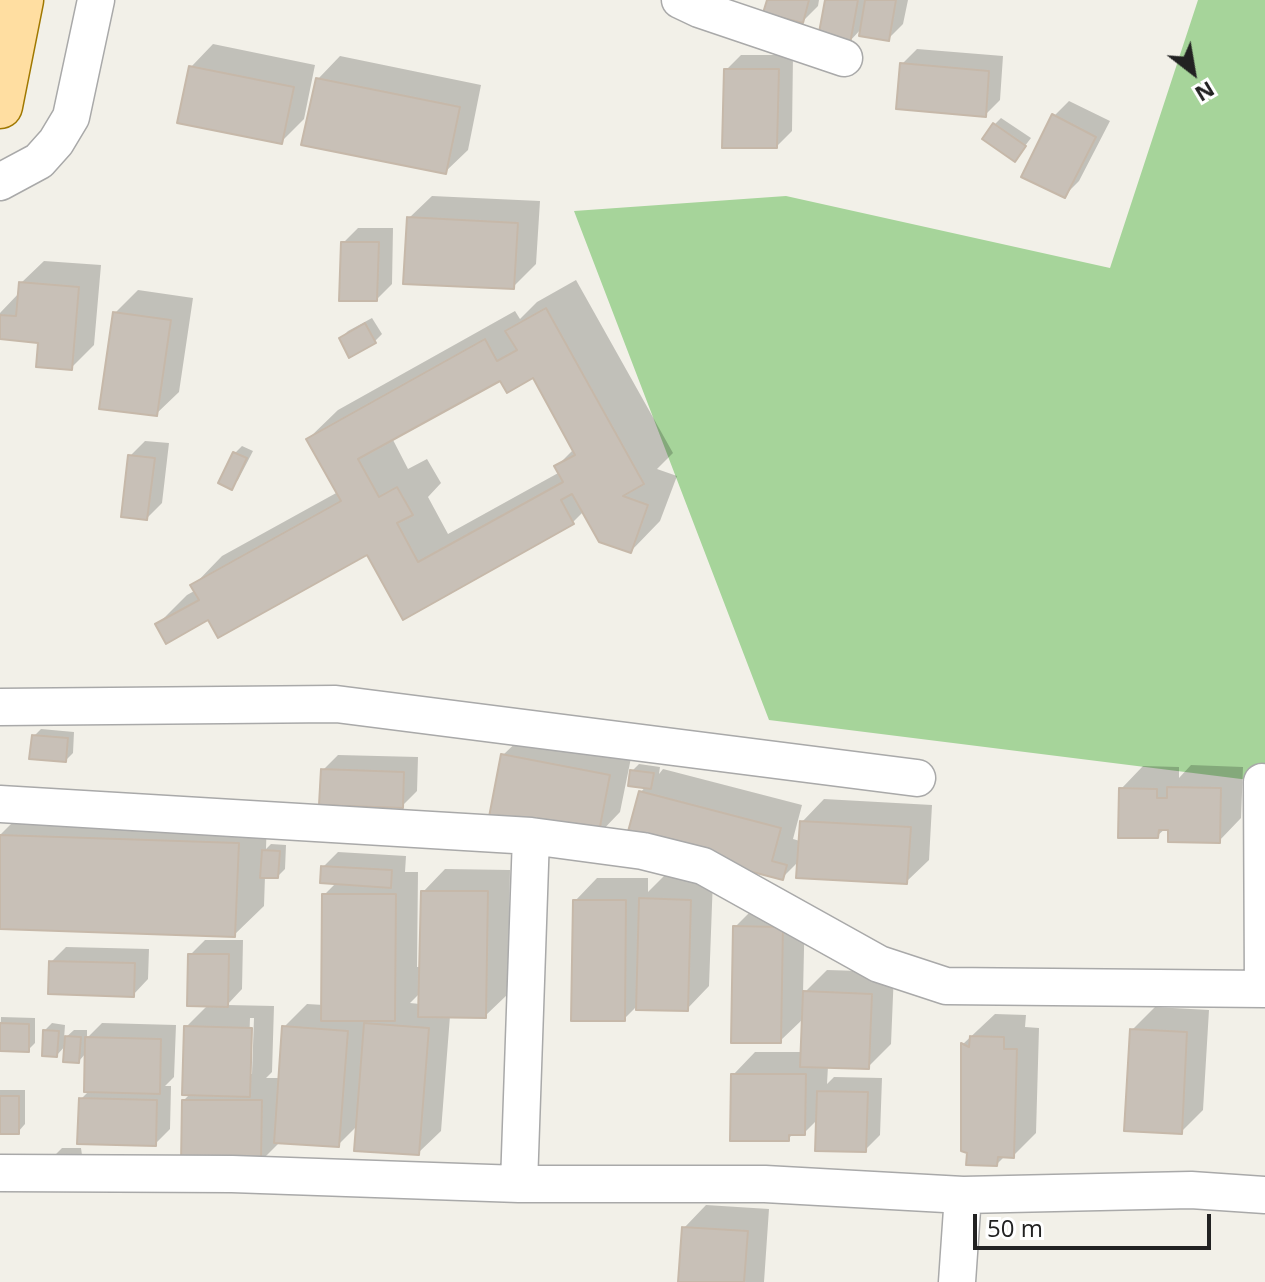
<!DOCTYPE html>
<style>
body{margin:0}
#map{position:relative;width:1265px;height:1282px;overflow:hidden;background:#f2f0e8;font-family:"Open Sans",sans-serif}
canvas{display:block}
.north{position:absolute;left:1153px;top:32px;width:80px;height:80px;-webkit-text-stroke:6px #fff;paint-order:stroke;rotate:149deg;font-size:22px;font-weight:700;line-height:32px;text-align:center;color:#222}
.north::after{content:'';display:block;margin:auto;width:28px;height:36px;background:#222;clip-path:polygon(50% 0,100% 100%,50% 72%,0 100%)}
.scale{position:absolute;left:973px;top:1214px;width:238px;height:36px;box-sizing:border-box;border:4px solid #222;border-top:0;padding-left:10px;font-size:24px;line-height:28px;white-space:nowrap;color:#222;-webkit-text-stroke:6px #fff;paint-order:stroke}
</style>
<div id="map">
<canvas width="1265" height="1282"></canvas>
<div class="north">N</div>
<div class="scale">50 m</div>
</div>
<script>
const ctx = document.querySelector('canvas').getContext('2d');
ctx.lineJoin = 'round';
function fill(path, color) {
  ctx.fillStyle = color;
  ctx.fill(path, 'evenodd');
}
function poly(rows) {
  const path = new Path2D();
  for (const r of rows) {
    path.moveTo(r[0], r[1]);
    for (let i = 2; i < r.length; i += 2) path.lineTo(r[i], r[i + 1]);
  }
  return path;
}
function trace(path, color, width, dash) {
  ctx.strokeStyle = color;
  ctx.lineWidth = width;
  ctx.lineCap = dash ? 'butt' : 'round';
  ctx.setLineDash(dash || []);
  ctx.stroke(path);
}
const forest = poly([
 [1198,0,1265,0,1265,782,769,720,574,211,786,196,1110,268]
]);
const shadow = poly([
 [769,0,819,0,818,6,803,21],
 [827,0,908,0,903,24,888,39,862,28,849,42],
 [213,44,315,65,304,119,281,142,191,67],
 [917,49,1003,56,1000,100,985,115,902,64],
 [741,55,793,55,792,131,777,146,726,70],
 [340,56,481,85,468,150,445,172,318,79],
 [1069,101,1110,121,1079,181,1064,196,1054,116],
 [1001,118,1031,138,1015,159,994,125],
 [432,196,540,201,536,264,513,287,409,218],
 [358,228,393,228,392,284,377,299,343,243],
 [44,261,101,265,94,345,71,368,40,341,0,337,0,313,20,292,21,283],
 [576,280,673,453,657,469,677,476,660,521,631,551,584,511,573,522,404,617,368,552,209,617,157,625,187,595,196,590,193,586,222,556,338,492,308,439,338,410,515,311,520,319,537,302],
 [534,376,574,449,557,466,560,472,448,534,428,497,441,483,427,459,408,469,392,438,501,378],
 [138,290,193,298,179,392,156,414,115,313],
 [372,318,382,334,375,341,341,338,348,331],
 [145,441,169,443,162,503,147,518,130,456],
 [242,446,253,451,238,480,231,487,235,453],
 [41,729,74,732,73,753,66,760,34,736],
 [526,733,632,753,620,812,598,835,503,755],
 [338,755,418,757,417,791,402,806,323,770],
 [639,764,660,767,659,774,663,769,802,805,793,839,800,841,802,822,824,799,932,805,929,860,906,882,799,861,782,878,641,792,646,786,632,771],
 [1191,765,1243,767,1241,818,1219,841,1170,828,1166,828,1157,836,1121,789,1143,766,1179,767,1179,778],
 [29,806,267,814,266,849,271,844,286,845,285,869,278,876,265,876,264,906,234,935,0,927,0,835],
 [338,852,406,856,405,872,418,872,417,967,421,967,423,892,445,869,510,870,508,994,485,1016,450,1016,441,1131,418,1153,358,1125,338,1145,281,1141,260,1162,184,1100,191,1093,186,1027,209,1004,190,955,205,940,243,940,242,989,227,1005,274,1006,272,1072,266,1078,280,1078,284,1027,307,1004,324,1005,324,895,337,882,323,867],
 [421,992,420,1004,410,1003],
 [250,1018,254,1018,252,1074,248,1074],
 [664,876,713,878,709,986,687,1009,635,1008,624,1019,575,901,597,878,648,878,648,892],
 [758,904,805,905,803,994,827,970,894,972,891,1044,868,1067,828,1066,827,1084,834,1077,882,1078,880,1135,865,1150,818,1119,804,1133,794,1133,788,1139,733,1075,755,1052,802,1052,804,1018,780,1041,735,927],
 [66,947,149,949,148,979,133,995,51,962],
 [1155,1007,1209,1010,1203,1110,1181,1132,1132,1030],
 [995,1014,1026,1015,1025,1027,1039,1028,1036,1133,1013,1156,1005,1156,997,1164,962,1149,963,1044],
 [1,1017,35,1018,35,1043,28,1050,0,1049],
 [52,1023,65,1025,64,1039,74,1030,87,1030,87,1038,102,1023,176,1025,174,1077,165,1086,171,1086,170,1129,155,1144,81,1099,90,1090,86,1053,79,1061,66,1045,57,1055,45,1030],
 [0,1090,25,1090,25,1124,18,1132,0,1132],
 [62,1148,81,1148,82,1155,74,1162,55,1162,55,1155],
 [706,1205,769,1209,764,1282,680,1282,684,1228]
]);
const building = poly([
 [767,0,809,0,803,23,763,13,767,0],
 [825,0,858,0,850,44,818,38,825,0],
 [865,0,896,0,889,41,859,36,865,0],
 [900,63,989,71,986,117,896,109,900,63],
 [189,66,294,87,282,144,177,123,189,66],
 [724,69,779,69,777,148,722,148,724,69],
 [316,78,460,107,446,174,301,145,316,78],
 [1052,114,1096,137,1065,198,1021,177,1052,114],
 [993,123,1026,146,1015,162,982,139,993,123],
 [407,217,518,223,514,289,403,284,407,217],
 [341,242,379,242,377,301,339,301,341,242],
 [19,282,79,287,72,370,36,367,38,343,0,339,0,315,16,316,19,282],
 [546,308,644,484,623,496,648,505,631,553,599,542,572,494,561,500,574,524,403,620,367,555,218,638,208,620,166,644,155,624,199,600,190,585,341,501,306,439,485,339,497,361,517,350,505,331,546,308],
 [533,378,575,455,554,466,563,482,418,562,397,523,413,515,397,487,379,497,358,459,500,381,507,393,533,378],
 [113,312,171,320,157,416,99,409,113,312],
 [365,323,376,343,349,358,339,338,365,323],
 [233,452,247,458,232,490,218,483,233,452],
 [128,455,155,458,147,520,121,517,128,455],
 [32,735,68,738,66,762,29,759,32,735],
 [501,754,610,775,598,837,489,817,501,754],
 [321,769,404,772,403,808,319,805,321,769],
 [630,770,654,773,651,789,628,786,630,770],
 [1167,787,1221,788,1220,843,1168,842,1168,830,1159,830,1158,838,1118,838,1119,788,1157,789,1157,798,1167,798,1167,787],
 [639,791,781,828,772,861,787,865,783,880,626,839,639,791],
 [800,821,911,827,907,884,796,878,800,821],
 [0,835,239,843,235,937,0,929,0,835],
 [262,850,280,851,278,878,260,878,262,850],
 [321,866,392,870,391,888,320,883,321,866],
 [421,891,488,891,486,1018,418,1017,421,891],
 [322,894,396,894,395,1021,321,1021,322,894],
 [639,898,691,900,688,1011,636,1010,639,898],
 [573,900,626,900,625,1021,571,1021,573,900],
 [733,926,783,927,781,1043,731,1043,733,926],
 [188,954,229,954,228,1007,187,1006,188,954],
 [49,961,135,963,134,997,48,994,49,961],
 [803,991,872,994,869,1069,800,1067,803,991],
 [0,1023,29,1024,29,1052,0,1051,0,1023],
 [364,1023,429,1028,419,1155,354,1151,364,1023],
 [184,1026,252,1028,250,1097,182,1095,184,1026],
 [282,1026,348,1031,339,1147,274,1143,282,1026],
 [1130,1029,1187,1032,1182,1134,1124,1131,1130,1029],
 [43,1030,59,1031,57,1057,42,1056,43,1030],
 [65,1036,81,1037,79,1063,63,1062,65,1036],
 [970,1036,1004,1037,1004,1049,1017,1049,1014,1158,998,1157,997,1166,966,1165,967,1153,961,1151,961,1043,969,1047,970,1036],
 [85,1037,161,1039,160,1094,84,1092,85,1037],
 [731,1074,806,1074,805,1135,789,1135,789,1141,730,1141,731,1074],
 [817,1091,868,1092,866,1152,815,1151,817,1091],
 [0,1096,19,1096,19,1134,0,1134,0,1096],
 [79,1098,157,1100,156,1146,77,1144,79,1098],
 [182,1100,262,1100,261,1164,181,1164,182,1100],
 [682,1227,748,1231,744,1282,678,1282,682,1227]
]);
const street = poly([
 [680,0,699,9,844,58],
 [0,182,39,161,56,142,71,117,96,0],
 [0,707,336,704,917,778],
 [1262,782,1263,989],
 [0,804,531,836,643,851,703,866,879,964,946,986,1265,989],
 [0,1173,232,1174,519,1184,765,1184,963,1195,1191,1190,1265,1195],
 [519,1184,531,836],
 [957,1282,963,1195]
]);
const primary = poly([
 [0,106,21,0]
]);
fill(forest, '#a6d49a');
fill(shadow, '#0003');
fill(building, '#c8c0b7');
trace(building, '#c6b8a9', 2);
trace(street, '#a9a9a9', 39);
trace(primary, '#a07800', 47);
trace(street, '#fff', 36);
trace(primary, '#ffdea1', 44);
</script>
